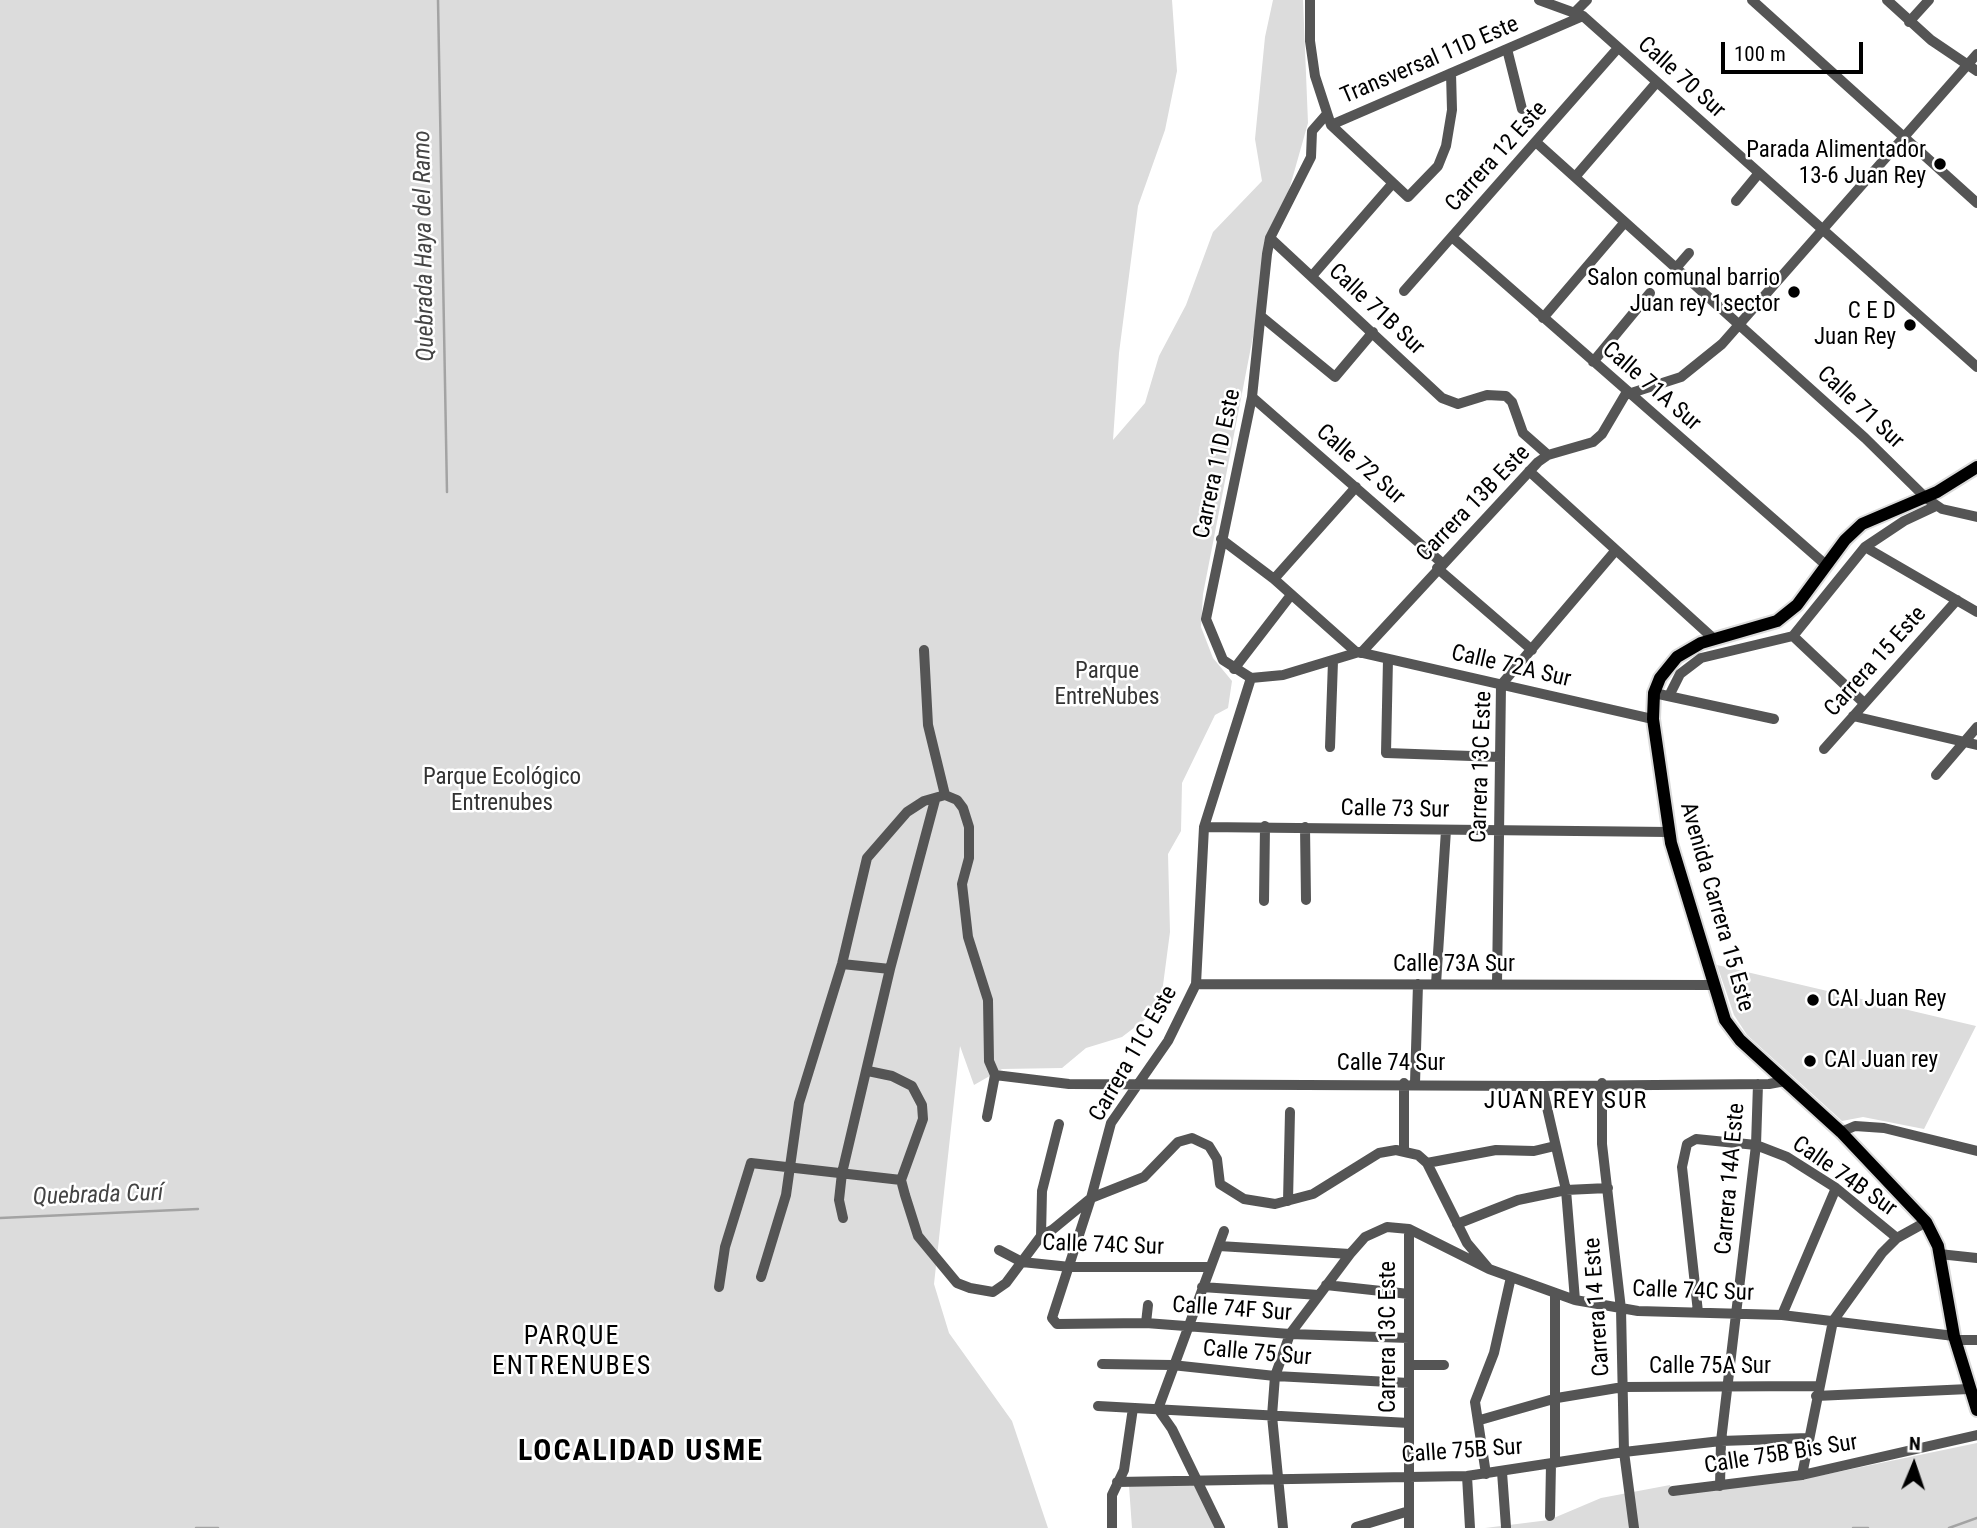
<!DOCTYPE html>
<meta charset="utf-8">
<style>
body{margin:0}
#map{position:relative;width:1977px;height:1528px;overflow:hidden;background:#fff;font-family:"Roboto Condensed",sans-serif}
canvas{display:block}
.north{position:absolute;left:1879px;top:1430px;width:70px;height:70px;-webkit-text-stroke:5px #fff;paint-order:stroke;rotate:2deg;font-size:19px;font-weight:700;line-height:28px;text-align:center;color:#000}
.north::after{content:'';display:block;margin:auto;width:24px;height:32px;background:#000;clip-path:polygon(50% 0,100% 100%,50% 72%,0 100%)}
.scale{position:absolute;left:1721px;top:42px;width:142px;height:32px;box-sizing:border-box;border:4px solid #000;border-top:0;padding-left:9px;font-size:21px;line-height:24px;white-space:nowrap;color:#000;-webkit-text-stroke:5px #fff;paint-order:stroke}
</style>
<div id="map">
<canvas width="1977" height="1528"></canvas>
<div class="north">N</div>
<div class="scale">100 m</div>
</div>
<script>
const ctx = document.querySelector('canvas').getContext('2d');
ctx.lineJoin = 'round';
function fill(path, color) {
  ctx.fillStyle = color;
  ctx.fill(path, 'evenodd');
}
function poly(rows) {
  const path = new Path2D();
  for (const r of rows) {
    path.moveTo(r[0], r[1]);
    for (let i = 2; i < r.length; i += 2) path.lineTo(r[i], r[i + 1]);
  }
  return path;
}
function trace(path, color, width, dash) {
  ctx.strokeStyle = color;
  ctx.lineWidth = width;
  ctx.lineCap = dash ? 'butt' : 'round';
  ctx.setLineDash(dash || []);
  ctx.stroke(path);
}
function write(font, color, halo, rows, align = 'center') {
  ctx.font = font + ' "Roboto Condensed",sans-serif';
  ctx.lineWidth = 5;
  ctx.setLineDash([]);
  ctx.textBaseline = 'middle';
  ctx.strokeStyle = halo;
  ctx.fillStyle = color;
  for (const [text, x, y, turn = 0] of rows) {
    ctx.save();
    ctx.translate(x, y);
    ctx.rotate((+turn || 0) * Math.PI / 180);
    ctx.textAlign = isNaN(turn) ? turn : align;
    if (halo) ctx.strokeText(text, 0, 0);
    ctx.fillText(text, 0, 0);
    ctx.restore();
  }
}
const green = poly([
 [0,0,1172,0,1177,71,1165,130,1138,206,1119,353,1113,440,1145,403,1159,356,1186,305,1213,232,1262,181,1255,139,1265,37,1273,0,1303,0,1308,123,1289,190,1264,242,1257,316,1203,594,1201,627,1213,658,1232,681,1228,708,1215,715,1182,783,1181,831,1168,854,1170,932,1160,1008,1122,1037,1086,1048,1062,1068,1002,1069,974,1085,960,1046,934,1284,949,1333,1012,1421,1048,1528,0,1528],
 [1717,965,1976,1026,1924,1129,1863,1117,1842,1121,1747,1035,1734,1015],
 [1977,1443,1977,1528,1485,1528,1549,1520,1601,1498,1670,1485,1671,1494,1823,1475],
 [1194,1483,1215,1528,1132,1528,1129,1486]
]);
const stream = poly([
 [438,0,447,492],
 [0,1218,198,1209],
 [196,1528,218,1528],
 [1853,1528,1868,1528],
 [1949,1528,1977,1518]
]);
const minor = poly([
 [1310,0,1310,41,1315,76,1331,125,1408,197,1438,166,1446,146,1452,110,1451,73],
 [1539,0,1583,16,1977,367],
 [1752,0,1977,203],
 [1887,0,1931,40,1977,71],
 [1576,11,1587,0],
 [1909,22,1929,0],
 [1507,49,1522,109],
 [1331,125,1583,16],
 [1537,143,1865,438,1926,498,1942,509,1977,517],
 [1575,177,1657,82],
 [1736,201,1759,173],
 [1452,237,1826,565],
 [1270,238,1442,398,1458,404,1487,395,1506,396,1512,402,1523,433,1548,455],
 [1676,268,1689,253],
 [1312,276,1393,183],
 [1404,291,1618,48],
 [1262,317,1335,377,1373,332],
 [1543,318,1625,222],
 [1593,362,1650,293],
 [1252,397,1442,563],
 [1529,471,1714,639],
 [1221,539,1274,579,1356,652],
 [1865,547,1977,612],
 [1437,568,1532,650],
 [1274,579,1356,487],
 [1793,636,1864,703],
 [924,650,928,725,945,795],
 [1361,653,1538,462,1548,455,1593,442,1602,434,1625,395,1681,377,1722,344,1977,54],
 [1388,659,1386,753,1500,757],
 [1234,669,1291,595],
 [1251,678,1204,827,1196,984,1168,1041,1111,1123,1091,1198,1052,1318,1057,1324,1146,1323,1290,1334,1409,1338],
 [1251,678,1223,660,1206,619,1252,397,1267,254,1270,238,1311,157,1312,131,1326,115],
 [1251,678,1283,675,1359,652,1653,719],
 [1654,693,1774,719],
 [1669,696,1680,674,1701,658,1793,636,1865,547,1904,521,1936,506],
 [1853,716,1977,745],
 [1330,747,1333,661],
 [1824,749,1957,600],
 [1936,775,1977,727],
 [945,795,957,800,963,808,969,827,969,858,962,884,968,937,988,1000,989,1061,995,1075,987,1117],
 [1204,827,1669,832],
 [1305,827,1306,900],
 [1264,901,1265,826],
 [842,964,890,969],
 [1196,984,1713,985],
 [1436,984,1446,830],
 [1497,984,1501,685,1616,550],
 [868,1071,892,1076,912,1086,922,1105,923,1119,901,1180,905,1195,918,1236,957,1283,970,1288,993,1292,1006,1283,1041,1236,1052,1230,1091,1198,1144,1177,1178,1142,1192,1138,1209,1146,1217,1159,1220,1184,1244,1199,1275,1204,1313,1194,1379,1153,1396,1150,1418,1155,1427,1163,1467,1243,1489,1269],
 [995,1075,1069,1084,1542,1086,1769,1084,1785,1081],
 [1404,1083,1404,1151],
 [1415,1083,1418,984],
 [1602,1083,1602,1144,1621,1309,1624,1452,1634,1528],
 [1542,1086,1566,1190,1575,1300],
 [1841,1132,1855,1126,1884,1128,1977,1151],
 [1427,1163,1496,1150,1534,1151,1555,1146],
 [1288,1201,1290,1112],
 [843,1218,839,1200,842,1173,890,969,935,800],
 [1457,1224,1518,1200,1566,1190,1608,1188],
 [1409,1229,1409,1528],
 [1041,1236,1042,1191,1059,1124],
 [1219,1246,1350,1254],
 [999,1250,1022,1262,1070,1267,1208,1267],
 [1939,1254,1977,1258],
 [761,1277,786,1195,799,1103,842,964,867,858,907,812,924,801,945,795],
 [1326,1285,1409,1294],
 [719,1287,725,1247,751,1163,901,1180],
 [1202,1287,1319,1295],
 [1555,1294,1555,1463],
 [1698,1312,1682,1167,1687,1144,1696,1139,1756,1145,1787,1157,1836,1188,1897,1238],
 [1782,1315,1836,1188],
 [1146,1323,1148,1305],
 [1955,1340,1977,1340],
 [1102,1364,1172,1365,1275,1376,1409,1383],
 [1409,1365,1444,1365],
 [1816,1396,1969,1389],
 [1098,1406,1409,1423],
 [1480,1420,1557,1398,1623,1387,1818,1386],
 [1502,1472,1506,1527],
 [1486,1474,1475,1402,1494,1353,1511,1277],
 [1802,1475,1833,1321,1882,1253,1897,1238,1926,1222],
 [1467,1476,1470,1528],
 [1117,1482,1467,1476,1624,1452,1721,1441,1808,1438],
 [1720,1486,1721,1441,1756,1145,1758,1084],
 [1673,1491,1802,1475,1977,1435],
 [1550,1516,1551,1464],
 [1356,1527,1409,1511],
 [1112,1528,1112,1495,1124,1470,1133,1408],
 [1220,1528,1172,1429,1158,1409,1224,1231],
 [1283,1528,1272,1416,1275,1376,1283,1354,1290,1334,1350,1254,1365,1237,1387,1227,1409,1229,1489,1269,1575,1300,1638,1311,1782,1315,1954,1336]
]);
const major = poly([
 [1977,467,1937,492,1862,524,1845,540,1797,605,1777,621,1701,643,1677,657,1660,678,1654,693,1653,719,1671,843,1725,1020,1740,1040,1841,1132,1926,1222,1938,1246,1954,1336,1977,1410]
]);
const markers = [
 [1940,164,7,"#000"],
 [1794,292,7,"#000"],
 [1910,325,7,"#000"],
 [1813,1000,7,"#000"],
 [1810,1061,7,"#000"]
];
const streetNames = [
 ["Transversal 11D Este",1430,61,-23],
 ["Calle 70 Sur",1681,78,42],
 ["Carrera 12 Este",1497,157,-48],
 ["Calle 71B Sur",1376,310,43],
 ["Calle 71A Sur",1651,387,41],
 ["Calle 71 Sur",1860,408,43],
 ["Carrera 11D Este",1218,464,-78],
 ["Calle 72 Sur",1360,465,41],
 ["Carrera 13B Este",1474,504,-46],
 ["Carrera 15 Este",1876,662,-48],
 ["Calle 72A Sur",1511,667,13],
 ["Carrera 13C Este",1482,767,-88],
 ["Calle 73 Sur",1395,810,1],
 ["Avenida Carrera 15 Este",1716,907,74],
 ["Calle 73A Sur",1454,965],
 ["Carrera 11C Este",1134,1054,-60],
 ["Calle 74 Sur",1391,1064],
 ["Calle 74B Sur",1844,1177,35],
 ["Carrera 14A Este",1731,1179,-85],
 ["Calle 74C Sur",1103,1246,2],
 ["Calle 74C Sur",1693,1292,2],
 ["Carrera 14 Este",1598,1307,-94],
 ["Calle 74F Sur",1232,1310,4],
 ["Carrera 13C Este",1389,1337,-90],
 ["Calle 75 Sur",1257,1354,5],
 ["Calle 75A Sur",1710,1367],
 ["Calle 75B Sur",1462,1452,-4],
 ["Calle 75B Bis Sur",1781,1455,-9]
];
const poiNames = [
 ["Parada Alimentador",1926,151],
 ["13-6 Juan Rey",1926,177],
 ["Salon comunal barrio",1780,279],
 ["Juan rey 1sector",1780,305],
 ["C E D",1896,312],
 ["Juan Rey",1896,338],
 ["CAI Juan Rey",1827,1000,"left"],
 ["CAI Juan rey",1824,1061,"left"]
];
const parkNames = [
 ["Parque",1107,672],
 ["EntreNubes",1107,698],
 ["Parque Ecológico",502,778],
 ["Entrenubes",502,804]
];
const waterNames = [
 ["Quebrada Haya del Ramo",425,246,-91],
 ["Quebrada Curí",98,1196,-2]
];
const neighbourhoodNames = [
 ["JUAN REY SUR",1566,1102]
];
const quarterNames = [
 ["PARQUE",572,1337],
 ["ENTRENUBES",572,1367]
];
const districtNames = [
 ["LOCALIDAD USME",641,1452]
];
fill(green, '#dcdcdc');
trace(stream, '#a3a3a3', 2.5);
trace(major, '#dbdbdb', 16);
trace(minor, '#555', 10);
trace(major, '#000', 12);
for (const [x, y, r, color] of markers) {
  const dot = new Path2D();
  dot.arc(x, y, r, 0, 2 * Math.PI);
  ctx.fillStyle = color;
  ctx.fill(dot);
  trace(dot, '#fff', 2.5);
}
write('23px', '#000', '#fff', streetNames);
write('23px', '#000', '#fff', poiNames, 'right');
write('23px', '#333', '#fff', parkNames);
write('italic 24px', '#444', '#fff', waterNames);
ctx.letterSpacing = '2px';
write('24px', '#000', '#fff', neighbourhoodNames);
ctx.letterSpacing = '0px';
ctx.letterSpacing = '2px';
write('26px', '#000', '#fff', quarterNames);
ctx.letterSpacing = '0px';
ctx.letterSpacing = '2px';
write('bold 30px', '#000', '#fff', districtNames);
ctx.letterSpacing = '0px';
</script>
